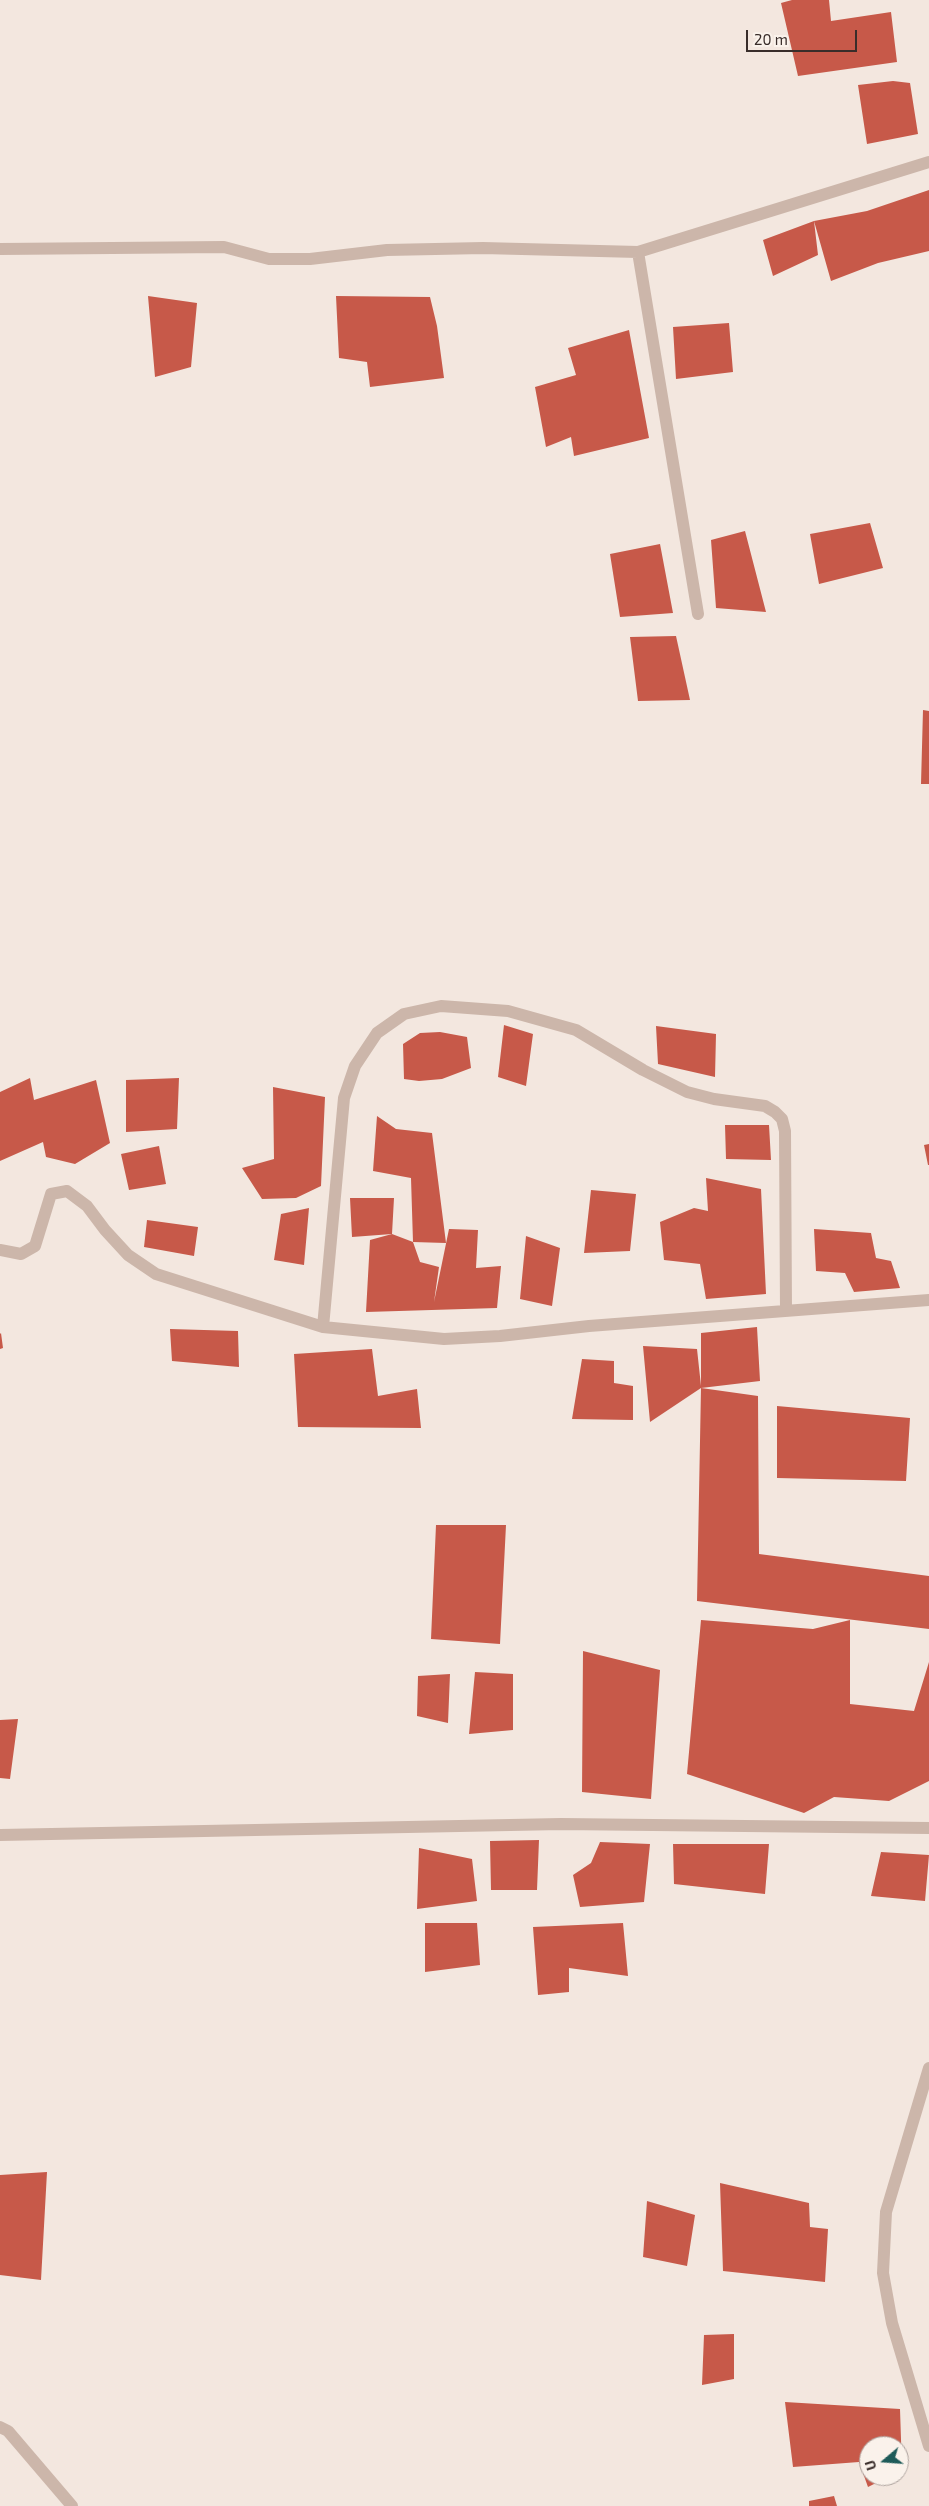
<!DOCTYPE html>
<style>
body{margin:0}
#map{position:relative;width:929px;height:2506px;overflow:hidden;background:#f3e7df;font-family:"Exo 2",sans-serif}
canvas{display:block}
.north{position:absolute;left:859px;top:2436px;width:50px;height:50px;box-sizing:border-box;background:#faf2eb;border:1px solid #ada39e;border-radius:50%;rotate:252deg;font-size:14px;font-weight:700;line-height:20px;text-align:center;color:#392d2a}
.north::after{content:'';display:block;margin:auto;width:18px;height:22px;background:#1e5b59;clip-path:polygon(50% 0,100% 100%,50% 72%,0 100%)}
.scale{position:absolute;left:746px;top:30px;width:111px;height:22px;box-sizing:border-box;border:2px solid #392d2a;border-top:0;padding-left:6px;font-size:15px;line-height:18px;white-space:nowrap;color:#392d2a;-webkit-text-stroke:4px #faf2eb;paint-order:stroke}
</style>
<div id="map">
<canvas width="929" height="2506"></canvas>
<div class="north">U</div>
<div class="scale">20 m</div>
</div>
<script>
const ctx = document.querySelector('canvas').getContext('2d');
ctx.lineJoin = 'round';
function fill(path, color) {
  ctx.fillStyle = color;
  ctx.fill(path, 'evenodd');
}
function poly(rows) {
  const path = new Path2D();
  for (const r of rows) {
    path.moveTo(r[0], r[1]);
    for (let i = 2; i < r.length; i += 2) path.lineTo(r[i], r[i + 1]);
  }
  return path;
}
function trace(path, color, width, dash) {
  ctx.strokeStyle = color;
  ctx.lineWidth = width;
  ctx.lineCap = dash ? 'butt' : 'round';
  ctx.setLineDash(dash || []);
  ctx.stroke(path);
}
const building = poly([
 [792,0,829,0,831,21,891,12,897,62,798,76,781,3],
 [893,81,910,83,918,134,867,144,858,85],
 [929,190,929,251,878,263,831,281,814,221,867,211],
 [814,221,818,255,773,276,763,240],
 [148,296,197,303,191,367,155,377],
 [336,296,430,297,437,326,444,378,370,387,367,362,339,358],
 [729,323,733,372,676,379,673,327],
 [629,330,649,438,574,456,571,437,546,447,535,387,576,375,568,348],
 [870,523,883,568,819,584,810,534],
 [745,531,766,612,716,608,711,540],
 [660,544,673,613,620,617,610,554],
 [676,636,690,700,638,701,630,637],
 [923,710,929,711,929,784,921,784],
 [504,1025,533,1034,526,1086,498,1077],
 [656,1026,716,1034,715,1077,658,1064],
 [440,1032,467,1037,471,1068,442,1079,419,1081,404,1079,403,1044,420,1033],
 [30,1078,34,1100,96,1080,110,1143,75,1164,46,1157,43,1142,0,1161,0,1092],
 [179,1078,177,1129,126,1132,126,1080],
 [273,1087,325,1097,321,1186,296,1198,262,1199,242,1168,274,1159],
 [377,1116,396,1129,432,1133,446,1243,413,1242,411,1178,373,1171],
 [725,1125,769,1125,771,1160,726,1159],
 [929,1144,929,1165,928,1165,924,1145],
 [159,1146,166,1184,129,1190,121,1154],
 [706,1178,761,1189,766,1294,706,1299,700,1264,664,1260,660,1222,694,1208,708,1211],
 [591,1190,636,1194,630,1251,584,1253],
 [350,1198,394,1198,392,1234,352,1237],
 [309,1208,304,1265,274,1260,281,1214],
 [147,1220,198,1227,194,1256,144,1247],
 [449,1229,478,1230,476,1268,501,1266,497,1308,366,1312,370,1240,392,1234,413,1242,420,1262,439,1267,434,1302],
 [814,1229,871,1233,876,1258,891,1261,900,1288,854,1292,845,1273,816,1271],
 [526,1236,560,1248,552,1306,520,1299],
 [757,1327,760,1381,701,1388,650,1422,643,1346,697,1349,701,1386,701,1333],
 [170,1329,238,1331,239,1367,172,1361],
 [1,1333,3,1348,0,1349,0,1334],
 [372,1349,378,1396,417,1389,421,1428,298,1427,294,1354],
 [582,1359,614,1361,614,1383,633,1386,633,1420,572,1419],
 [701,1388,758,1396,759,1554,929,1576,929,1629,697,1601],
 [777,1406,910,1418,906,1481,777,1478],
 [436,1525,506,1525,500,1644,431,1639],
 [701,1620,813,1629,850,1620,850,1704,914,1711,929,1662,929,1781,889,1801,834,1797,804,1813,687,1774],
 [583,1651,660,1670,651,1799,582,1792],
 [475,1672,513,1674,513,1730,469,1734],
 [450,1674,448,1723,417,1716,418,1676],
 [18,1719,10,1779,0,1778,0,1720],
 [539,1840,537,1890,491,1890,490,1841],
 [600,1842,650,1844,644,1902,580,1907,573,1875,591,1863],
 [673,1844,769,1844,765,1894,674,1884],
 [419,1848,472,1859,477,1901,417,1909],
 [881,1852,929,1855,925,1901,871,1896],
 [425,1923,477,1923,480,1965,425,1972],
 [623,1923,628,1976,569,1968,569,1992,538,1995,533,1927],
 [47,2172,41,2280,0,2275,0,2175],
 [720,2183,809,2203,810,2227,828,2229,825,2282,723,2271],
 [647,2201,695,2215,687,2266,643,2257],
 [734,2334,734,2379,702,2385,704,2335],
 [785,2402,900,2409,902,2470,899,2471,899,2446,869,2446,869,2476,890,2476,868,2487,859,2462,793,2467],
 [834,2496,837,2506,809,2506,809,2501]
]);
const minor = poly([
 [0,249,224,247,269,259,310,259,387,250,483,248,638,252,929,162],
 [638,252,698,614],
 [0,1250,21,1254,35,1246,51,1194,67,1191,87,1206,105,1230,128,1255,156,1274,323,1327,444,1339,500,1336,589,1326,929,1300],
 [323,1327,344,1098,355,1066,377,1033,404,1014,441,1006,508,1011,576,1030,643,1070,687,1092,714,1099,765,1106,775,1112,782,1119,785,1131,786,1311],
 [0,1835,561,1824,929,1828],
 [929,2068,886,2212,883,2273,892,2323,929,2446],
 [0,2427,8,2431,72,2506]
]);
fill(building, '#c75949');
trace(minor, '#ccb6aa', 12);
</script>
